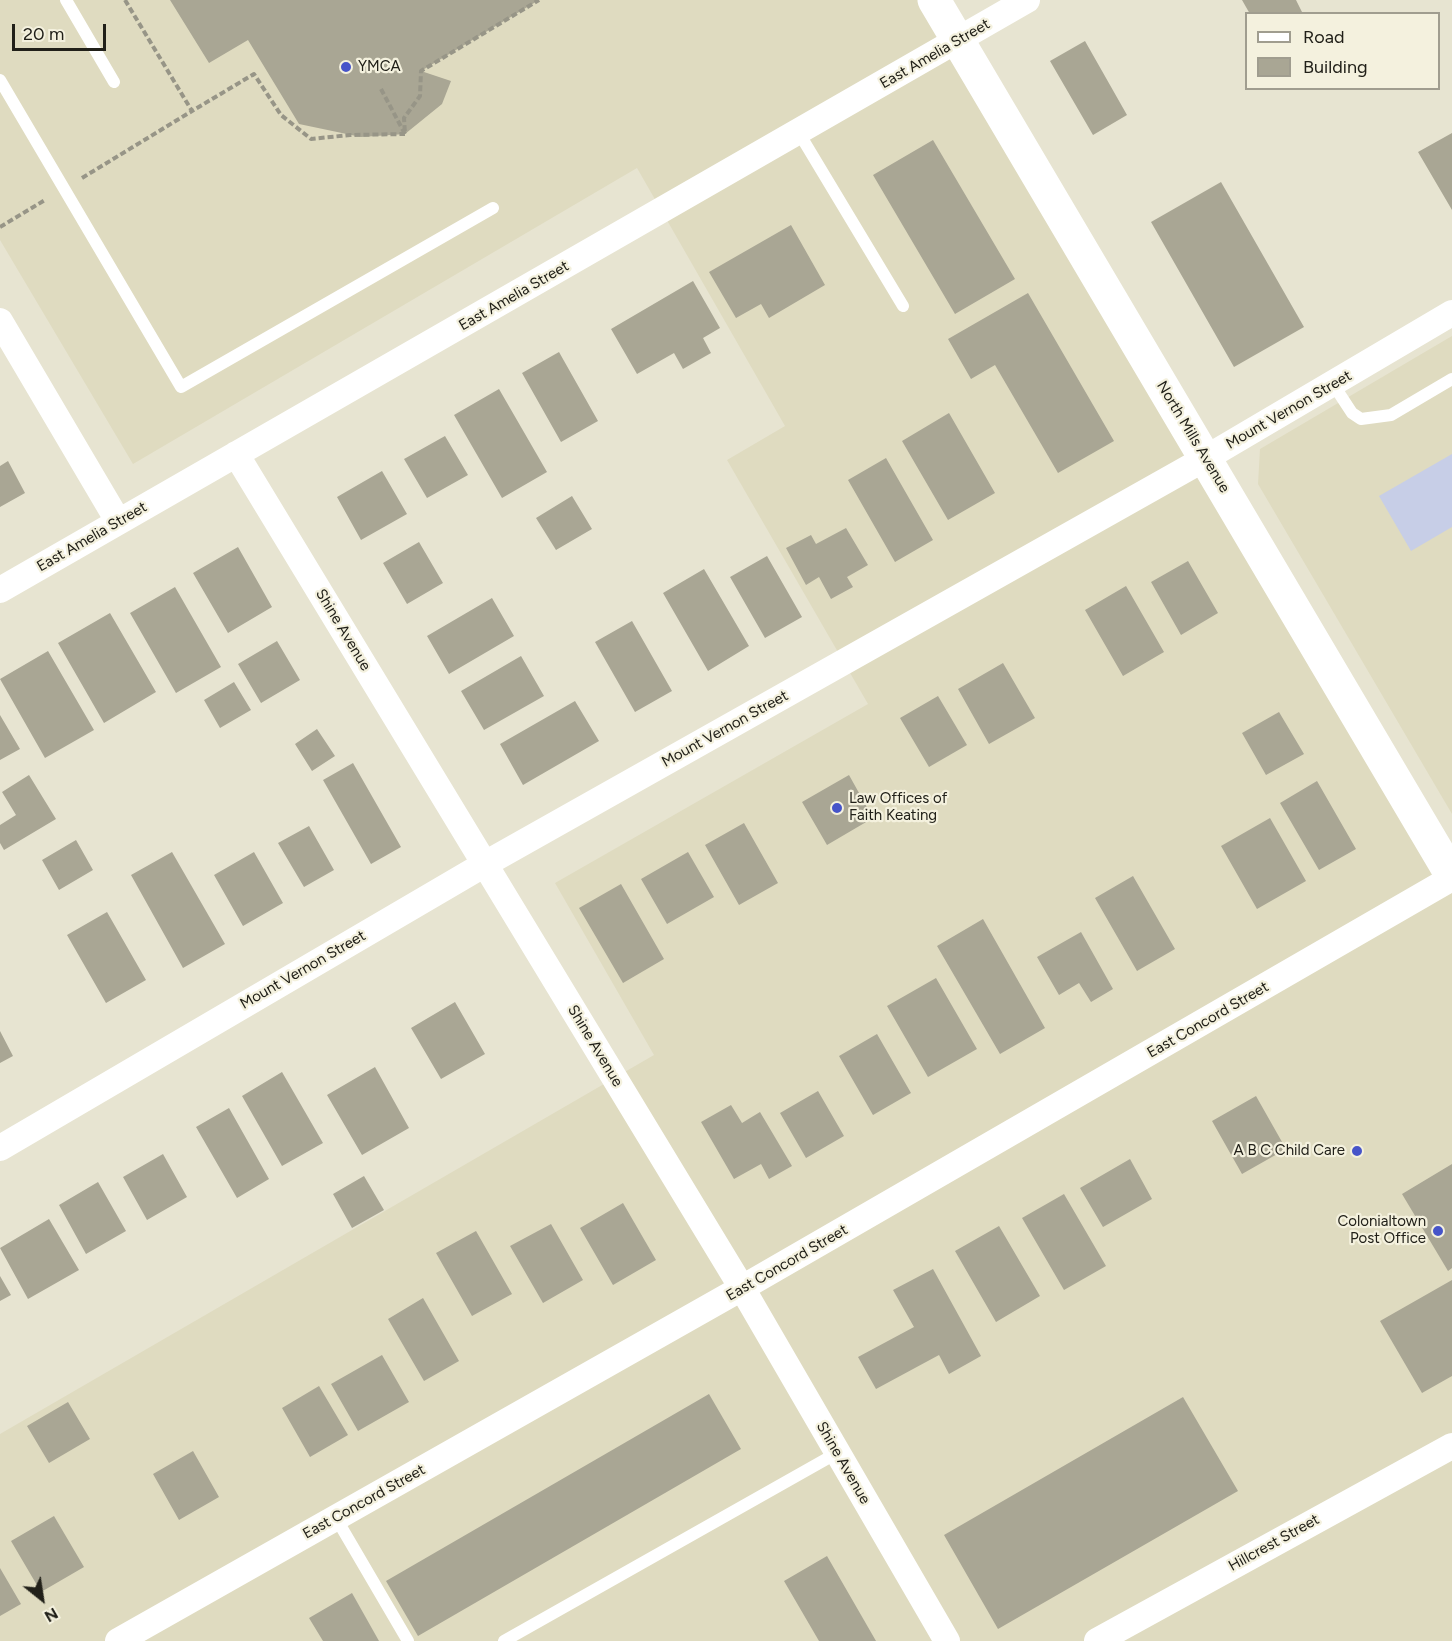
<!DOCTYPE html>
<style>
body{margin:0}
#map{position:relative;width:1452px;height:1641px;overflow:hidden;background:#e7e4d1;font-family:Figtree,sans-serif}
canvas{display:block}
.legend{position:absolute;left:1245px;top:12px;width:195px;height:78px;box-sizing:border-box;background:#f4f1de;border:2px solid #a09d8f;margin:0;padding:8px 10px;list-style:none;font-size:18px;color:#212019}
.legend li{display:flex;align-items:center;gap:12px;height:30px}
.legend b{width:30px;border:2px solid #a09d8f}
.north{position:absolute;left:12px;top:1569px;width:60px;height:60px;-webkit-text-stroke:4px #f4f1de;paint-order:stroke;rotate:150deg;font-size:16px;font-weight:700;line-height:24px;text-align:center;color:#212019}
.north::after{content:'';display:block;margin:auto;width:21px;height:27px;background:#212019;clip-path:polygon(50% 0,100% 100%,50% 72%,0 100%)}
.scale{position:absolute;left:12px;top:24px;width:94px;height:27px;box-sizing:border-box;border:3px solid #212019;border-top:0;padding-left:8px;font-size:18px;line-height:21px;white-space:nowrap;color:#212019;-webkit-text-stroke:4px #f4f1de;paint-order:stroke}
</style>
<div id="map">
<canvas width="1452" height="1641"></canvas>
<ul class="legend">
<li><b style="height:8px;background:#fff"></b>Road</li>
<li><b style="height:16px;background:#a9a694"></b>Building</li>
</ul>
<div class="north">N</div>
<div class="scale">20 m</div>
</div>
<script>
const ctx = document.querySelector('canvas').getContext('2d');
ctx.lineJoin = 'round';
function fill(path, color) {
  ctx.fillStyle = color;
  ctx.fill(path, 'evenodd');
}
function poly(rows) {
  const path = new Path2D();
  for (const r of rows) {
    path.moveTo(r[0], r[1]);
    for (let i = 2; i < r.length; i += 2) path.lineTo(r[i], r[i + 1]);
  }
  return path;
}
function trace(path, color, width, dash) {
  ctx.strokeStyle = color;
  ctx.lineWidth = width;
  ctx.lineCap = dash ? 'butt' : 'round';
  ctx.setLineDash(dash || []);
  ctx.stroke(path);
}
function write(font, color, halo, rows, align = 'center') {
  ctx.font = font + ' Figtree,sans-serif';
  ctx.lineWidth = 4.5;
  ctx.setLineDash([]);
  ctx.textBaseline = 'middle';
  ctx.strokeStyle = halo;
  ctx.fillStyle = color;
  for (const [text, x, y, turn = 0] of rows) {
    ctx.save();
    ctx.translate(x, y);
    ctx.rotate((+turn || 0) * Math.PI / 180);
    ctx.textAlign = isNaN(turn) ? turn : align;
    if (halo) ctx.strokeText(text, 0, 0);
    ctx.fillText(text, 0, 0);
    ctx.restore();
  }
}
const built = poly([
 [0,0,929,0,1452,878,1452,1641,0,1641,0,1434,654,1055,555,883,868,704,727,460,785,426,637,168,133,464,0,240],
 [1452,336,1452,814,1258,484,1260,449]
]);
const green = poly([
 [1452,454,1452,527,1411,551,1379,496]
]);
const building = poly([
 [170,0,539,0,421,71,451,81,442,104,405,134,361,137,299,124,248,40,209,63],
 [1242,0,1296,0,1303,14,1250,14],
 [1085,41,1127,115,1093,135,1050,61],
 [1452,133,1452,210,1418,152],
 [933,140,1015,279,955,314,873,175],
 [1221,182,1304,327,1234,367,1151,222],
 [791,225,825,285,769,318,761,304,736,318,709,272],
 [693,281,720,328,703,338,711,353,683,369,674,353,637,374,611,329],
 [1028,293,1114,441,1058,473,995,365,971,379,948,339],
 [559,352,598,421,561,442,522,373],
 [499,389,547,472,502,498,454,415],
 [949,413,995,493,948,520,902,441],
 [445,436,468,475,427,498,404,459],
 [886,458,933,540,895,562,848,480],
 [8,461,25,493,0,507,0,466],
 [382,471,407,514,361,540,337,497],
 [572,496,592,529,556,550,536,518],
 [846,528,868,565,847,577,853,587,831,599,819,577,806,585,786,548,811,535,816,544],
 [419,542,443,583,407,604,383,563],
 [238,547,272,607,228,633,193,573],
 [767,556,802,617,765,638,730,577],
 [1188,561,1218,613,1181,635,1151,582],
 [704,569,749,646,708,671,663,593],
 [1126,586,1164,652,1123,676,1085,610],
 [175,587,221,667,176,693,130,613],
 [492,598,514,636,449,674,427,636],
 [110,613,156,692,104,723,58,643],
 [632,621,672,691,635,712,595,642],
 [277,641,300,680,261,703,238,664],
 [48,651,94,730,45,758,0,679],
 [521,656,544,696,484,730,461,691],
 [1003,663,1035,718,989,744,958,689],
 [234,682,251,710,220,728,204,700],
 [938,696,967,745,929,767,900,718],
 [575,701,599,741,523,785,500,744],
 [1279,712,1304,754,1266,775,1242,733],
 [0,715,20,749,0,760],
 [317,729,335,756,312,771,295,744],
 [353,763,401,847,371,864,323,780],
 [29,775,56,819,4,850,0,843,0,825,16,815,2,792],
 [849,775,873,818,827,845,802,802],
 [1317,781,1356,849,1319,870,1280,803],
 [1270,818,1306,881,1257,909,1221,846],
 [744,823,778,883,739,905,705,845],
 [309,826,334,870,304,887,278,843],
 [76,840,93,870,59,890,42,860],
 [172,852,225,944,183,968,131,875],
 [254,852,283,903,243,926,214,875],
 [688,852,714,897,667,924,641,879],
 [1133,876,1175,949,1137,971,1095,898],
 [621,884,664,959,623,983,579,908],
 [107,912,146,980,106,1003,67,935],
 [983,919,1045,1028,1000,1054,937,946],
 [1081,932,1113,989,1091,1002,1079,983,1059,995,1037,957],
 [936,978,977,1049,928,1077,887,1006],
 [455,1002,485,1054,441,1079,411,1028],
 [0,1031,13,1056,0,1063],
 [877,1034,911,1093,873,1115,839,1056],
 [375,1067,409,1128,362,1155,327,1095],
 [282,1072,323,1143,282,1166,242,1096],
 [818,1091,844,1136,806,1158,780,1113],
 [1256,1096,1286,1149,1242,1174,1212,1121],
 [731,1105,742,1123,760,1112,792,1166,769,1179,761,1164,734,1179,701,1122],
 [229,1108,269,1179,237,1198,196,1127],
 [163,1154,187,1197,147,1220,123,1177],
 [1130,1159,1152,1199,1103,1227,1080,1188],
 [1452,1164,1452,1268,1448,1271,1402,1194],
 [364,1176,384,1210,352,1228,333,1194],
 [98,1182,126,1231,86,1254,59,1205],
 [1064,1194,1106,1266,1064,1290,1022,1218],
 [623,1203,656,1260,613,1285,580,1228],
 [49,1219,79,1270,28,1299,0,1248],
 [551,1224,583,1280,543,1303,510,1246],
 [999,1226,1040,1296,996,1322,955,1251],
 [476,1231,512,1294,472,1316,436,1253],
 [933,1269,981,1356,949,1374,939,1355,876,1389,858,1357,914,1327,893,1290],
 [0,1276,11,1295,0,1301],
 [1452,1280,1452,1376,1422,1393,1380,1321],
 [423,1298,459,1361,424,1381,388,1319],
 [382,1355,409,1402,358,1431,331,1384],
 [319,1386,348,1435,310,1457,282,1408],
 [709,1394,741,1449,418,1636,386,1581],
 [1183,1397,1238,1491,998,1629,944,1535],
 [68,1402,90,1439,49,1463,27,1426],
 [193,1451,219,1497,179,1520,153,1474],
 [54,1516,84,1567,41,1592,11,1541],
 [827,1556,876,1641,819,1641,784,1581],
 [0,1568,21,1604,0,1616],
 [352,1593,379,1641,323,1641,309,1618]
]);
const path = poly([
 [125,0,192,111,254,74,281,115,311,139,350,135,405,134],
 [381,89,405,134,404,118,420,96,421,71,539,0],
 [82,178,192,111],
 [0,227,45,200]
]);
const service = poly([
 [66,0,114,82],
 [0,80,181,387,493,208],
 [799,133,903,306],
 [1333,384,1352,413,1361,419,1391,415,1452,379],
 [336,1518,408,1641],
 [504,1641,837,1453]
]);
const minor = poly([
 [0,321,118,521],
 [236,454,742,1288,947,1641],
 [0,590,1027,0],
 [0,1148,485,864,1206,458,1452,313],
 [118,1641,742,1288,1452,878],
 [1097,1641,1452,1446]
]);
const secondary = poly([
 [934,0,1452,876]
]);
const markers = [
 [346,67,6,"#4654c9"],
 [837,808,6,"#4654c9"],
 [1357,1151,6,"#4654c9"],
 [1438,1231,6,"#4654c9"]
];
const streetNames = [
 ["East Amelia Street",935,54,-30],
 ["East Amelia Street",514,296,-30],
 ["Mount Vernon Street",1289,410,-30],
 ["North Mills Avenue",1193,437,59],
 ["East Amelia Street",92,537,-30],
 ["Shine Avenue",343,630,59],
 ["Mount Vernon Street",725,729,-29],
 ["Mount Vernon Street",303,970,-30],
 ["East Concord Street",1208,1020,-30],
 ["Shine Avenue",595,1046,59],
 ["East Concord Street",787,1263,-30],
 ["Shine Avenue",843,1463,60],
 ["East Concord Street",364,1502,-29],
 ["Hillcrest Street",1274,1543,-29]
];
const poiNames = [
 ["YMCA",358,67],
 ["Law Offices of",849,799],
 ["Faith Keating",849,816],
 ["A B C Child Care",1345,1151,"right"],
 ["Colonialtown",1426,1222,"right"],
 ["Post Office",1426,1239,"right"]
];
fill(built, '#dfdbc0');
fill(green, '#c7cee7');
fill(building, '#a9a694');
trace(path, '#979587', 4, [6, 3]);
trace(service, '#fff', 12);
trace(minor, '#fff', 26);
trace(secondary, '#fff', 33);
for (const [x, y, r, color] of markers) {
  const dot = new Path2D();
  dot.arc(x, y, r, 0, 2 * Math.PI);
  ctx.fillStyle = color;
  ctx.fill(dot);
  trace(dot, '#f4f1de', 2);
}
write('15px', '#212019', '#f4f1de', streetNames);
write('15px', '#212019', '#f4f1de', poiNames, 'left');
</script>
